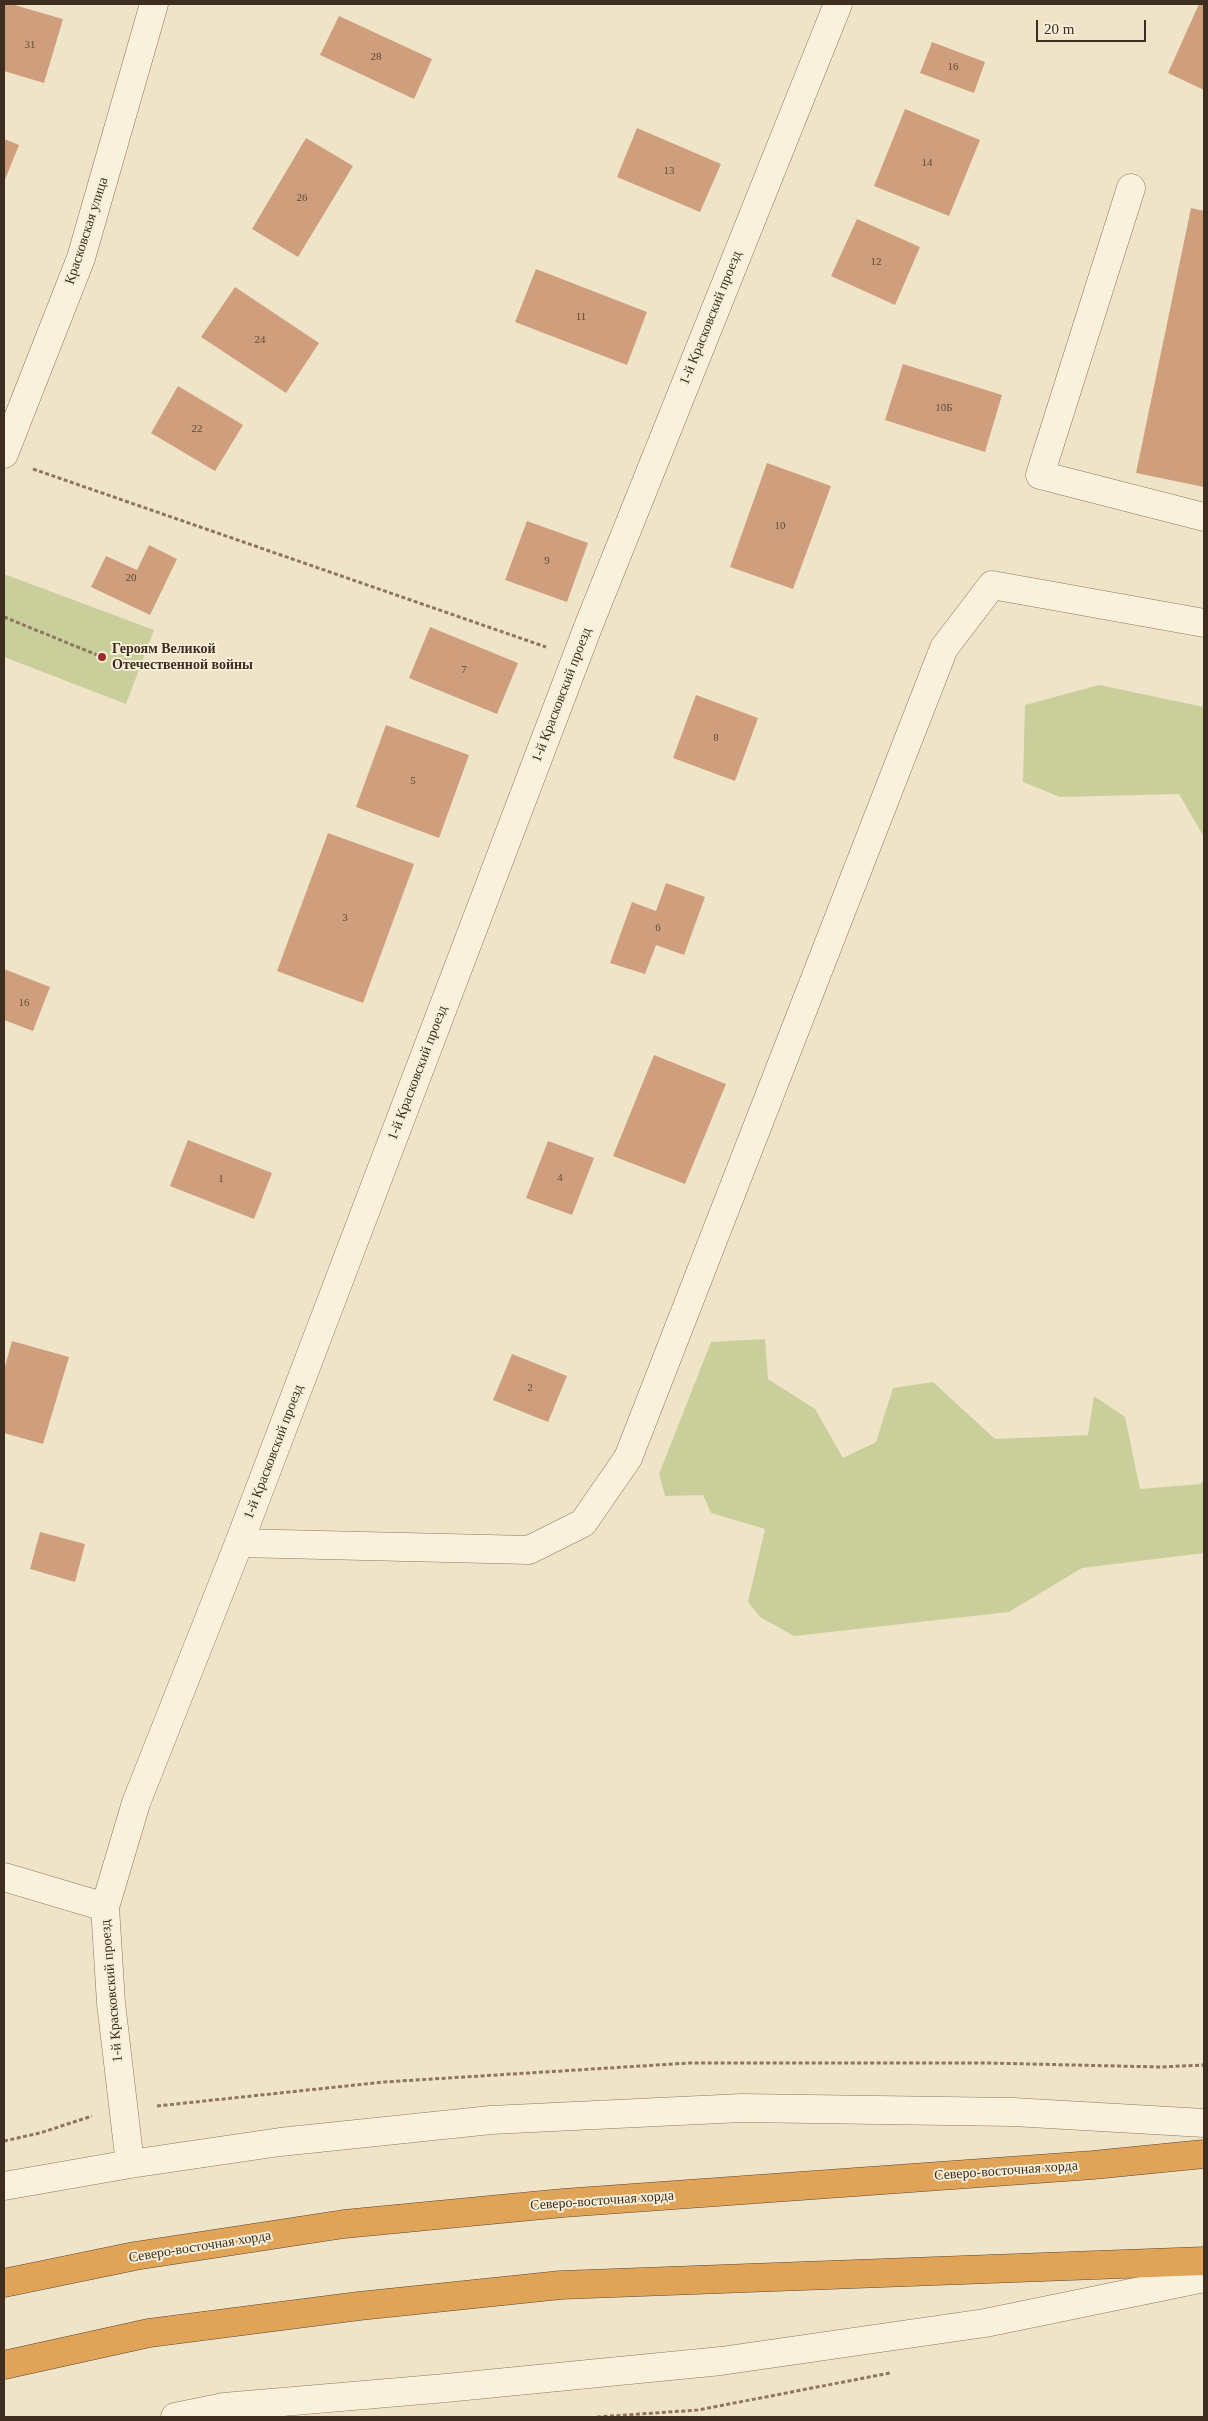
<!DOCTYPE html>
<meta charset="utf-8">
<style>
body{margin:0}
#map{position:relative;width:1208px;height:2421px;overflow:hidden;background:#f0e4c8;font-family:"Times New Roman",serif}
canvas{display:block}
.frame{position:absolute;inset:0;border:5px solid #3d2e20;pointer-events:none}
.scale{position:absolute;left:1036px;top:20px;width:110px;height:22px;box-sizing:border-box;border:2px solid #3d2e20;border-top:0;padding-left:6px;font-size:15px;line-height:18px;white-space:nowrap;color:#3d2e20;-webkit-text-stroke:4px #f7eed8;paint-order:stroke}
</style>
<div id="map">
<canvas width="1208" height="2421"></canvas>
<div class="frame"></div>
<div class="scale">20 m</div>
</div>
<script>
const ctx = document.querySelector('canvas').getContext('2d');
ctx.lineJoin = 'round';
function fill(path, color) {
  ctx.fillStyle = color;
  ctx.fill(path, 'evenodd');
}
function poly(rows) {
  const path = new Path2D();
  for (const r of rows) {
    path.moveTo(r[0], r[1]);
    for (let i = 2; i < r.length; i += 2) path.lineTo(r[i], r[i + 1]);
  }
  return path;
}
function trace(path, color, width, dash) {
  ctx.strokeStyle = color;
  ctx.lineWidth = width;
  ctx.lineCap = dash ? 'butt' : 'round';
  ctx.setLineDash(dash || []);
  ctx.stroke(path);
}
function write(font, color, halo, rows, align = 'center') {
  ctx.font = font + ' "Times New Roman",serif';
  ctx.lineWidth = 4;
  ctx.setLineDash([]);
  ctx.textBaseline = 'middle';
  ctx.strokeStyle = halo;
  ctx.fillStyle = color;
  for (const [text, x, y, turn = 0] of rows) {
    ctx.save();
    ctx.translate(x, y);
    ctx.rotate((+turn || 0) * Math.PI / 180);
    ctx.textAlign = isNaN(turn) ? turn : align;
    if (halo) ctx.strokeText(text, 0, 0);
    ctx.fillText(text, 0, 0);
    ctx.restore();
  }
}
const green = poly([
 [4,574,154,630,126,704,4,657],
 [1099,685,1204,707,1204,837,1179,794,1060,797,1023,782,1025,705],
 [765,1339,768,1379,815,1409,843,1458,876,1442,893,1388,933,1382,995,1439,1088,1435,1094,1396,1125,1417,1140,1489,1201,1484,1204,1478,1204,1553,1082,1568,1009,1612,794,1636,760,1617,748,1602,765,1529,711,1513,703,1495,665,1496,659,1474,711,1342]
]);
const building = poly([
 [4,4,11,4,63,19,44,83,4,71],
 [1199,4,1204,4,1204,90,1168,73],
 [339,16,432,59,414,99,320,55],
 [932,42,985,62,974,93,920,73],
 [905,109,980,140,949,216,874,186],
 [637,128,721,164,700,212,617,177],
 [306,138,353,166,298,257,252,229],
 [4,139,19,145,4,182],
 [1191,208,1204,211,1204,487,1136,473],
 [857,219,920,247,895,305,831,276],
 [536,269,647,312,627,365,515,322],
 [235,287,319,343,286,393,201,337],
 [903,364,1002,395,985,452,885,420],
 [178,386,243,425,215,471,151,433],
 [767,463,831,486,793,589,730,567],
 [527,521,588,543,567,602,505,580],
 [149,545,177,559,150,615,91,587,106,556,137,570],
 [430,627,518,663,497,714,409,678],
 [696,695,758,718,735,781,673,758],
 [386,725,469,755,439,838,356,807],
 [328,833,414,864,363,1003,277,971],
 [666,883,705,897,684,955,656,945,645,974,610,963,632,902,656,911],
 [4,969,50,987,33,1031,4,1020],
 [654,1055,726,1084,685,1184,613,1156],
 [188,1140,272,1173,254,1219,170,1186],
 [548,1141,594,1158,572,1215,526,1198],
 [12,1341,69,1357,43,1444,4,1433,4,1370],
 [512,1354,567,1376,548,1422,493,1400],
 [40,1532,85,1544,75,1582,30,1569]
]);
const path = poly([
 [33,469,546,647],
 [4,617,102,657],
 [157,2106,384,2082,689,2063,988,2063,1160,2067,1204,2065],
 [4,2141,40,2133,92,2116],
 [597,2417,698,2410,890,2373]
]);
const minor = poly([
 [1131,188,1040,475,1204,517],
 [4,454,81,258,154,4],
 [239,1543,529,1550,583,1523,628,1458,944,648,992,585,1204,623],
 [4,1877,105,1907],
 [130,2164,111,2003,105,1907,136,1803,239,1543,588,627,838,4],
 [4,2186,130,2164,280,2142,491,2120,742,2108,1013,2112,1204,2123],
 [175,2417,224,2407,446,2388,721,2361,985,2323,1204,2278]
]);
const highway = poly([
 [4,2283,135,2256,344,2224,563,2203,1093,2165,1204,2154],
 [4,2365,149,2333,359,2306,561,2285,1204,2261]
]);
const markers = [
 [102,657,5,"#9e2a2b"]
];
const numberNames = [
 ["31",30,45],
 ["28",376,57],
 ["16",953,67],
 ["14",927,163],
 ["13",669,171],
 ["26",302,198],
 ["12",876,262],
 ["11",581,317],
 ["24",260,340],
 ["10Б",944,408],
 ["22",197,429],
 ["10",780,526],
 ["9",547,561],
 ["20",131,578],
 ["7",464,670],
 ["8",716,738],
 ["5",413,781],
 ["3",345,918],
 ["6",658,928],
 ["16",24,1003],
 ["4",560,1178],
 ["1",221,1179],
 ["2",530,1388]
];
const streetNames = [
 ["Красковская улица",87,231,-72],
 ["1-й Красковский проезд",711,318,-68],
 ["1-й Красковский проезд",562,695,-69],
 ["1-й Красковский проезд",418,1073,-69],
 ["1-й Красковский проезд",274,1452,-69],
 ["1-й Красковский проезд",112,1991,-95],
 ["Северо-восточная хорда",1006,2171,-4],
 ["Северо-восточная хорда",602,2201,-4],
 ["Северо-восточная хорда",200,2247,-9]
];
const poiNames = [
 ["Героям Великой",112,649],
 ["Отечественной войны",112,665]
];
fill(green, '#c9cf9b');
fill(building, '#cf9f7d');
trace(minor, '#8d765c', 29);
trace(highway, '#5b4430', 29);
trace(path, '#8d765c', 3, [4, 2.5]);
trace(minor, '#faf1dc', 28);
trace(highway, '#e0a458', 28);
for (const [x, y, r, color] of markers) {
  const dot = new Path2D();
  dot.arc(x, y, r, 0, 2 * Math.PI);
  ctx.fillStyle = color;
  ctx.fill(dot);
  trace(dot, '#f7eed8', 2);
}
write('11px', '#624a37', null, numberNames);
write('14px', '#3d2e20', '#f7eed8', streetNames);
write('bold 14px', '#3d2e20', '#f7eed8', poiNames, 'left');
</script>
